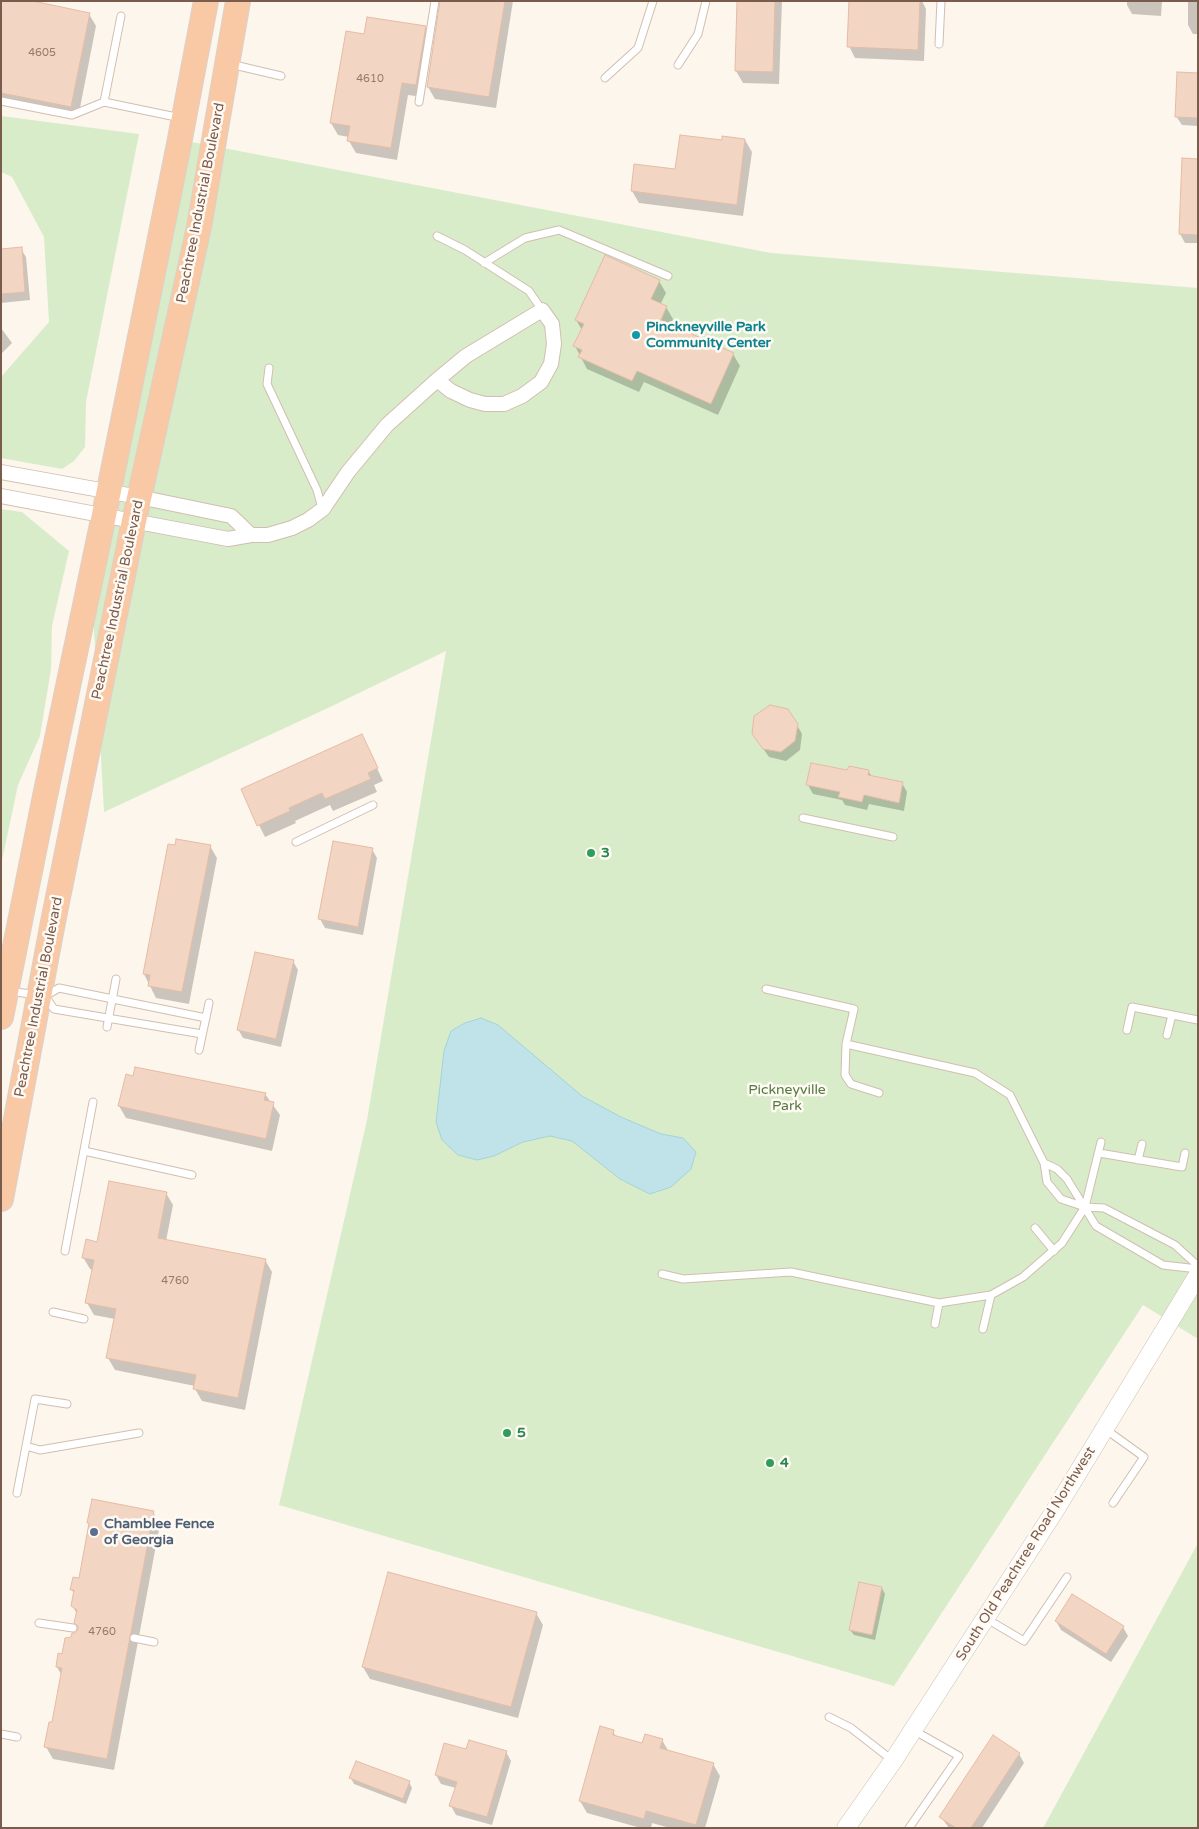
<!DOCTYPE html>
<style>
body{margin:0}
#map{position:relative;width:1199px;height:1829px;overflow:hidden;background:#fdf6ec;font-family:"Varela Round",sans-serif}
canvas{display:block}
.frame{position:absolute;inset:0;border:2px solid #7a5c4d;pointer-events:none}
</style>
<div id="map">
<canvas width="1199" height="1829"></canvas>
<div class="frame"></div>
</div>
<script>
const ctx = document.querySelector('canvas').getContext('2d');
ctx.lineJoin = 'round';
function fill(path, color) {
  ctx.fillStyle = color;
  ctx.fill(path, 'evenodd');
}
function poly(rows) {
  const path = new Path2D();
  for (const r of rows) {
    path.moveTo(r[0], r[1]);
    for (let i = 2; i < r.length; i += 2) path.lineTo(r[i], r[i + 1]);
  }
  return path;
}
function trace(path, color, width, dash) {
  ctx.strokeStyle = color;
  ctx.lineWidth = width;
  ctx.lineCap = dash ? 'butt' : 'round';
  ctx.setLineDash(dash || []);
  ctx.stroke(path);
}
function write(font, color, halo, rows, align = 'center') {
  ctx.font = font + ' "Varela Round",sans-serif';
  ctx.lineWidth = 5;
  ctx.setLineDash([]);
  ctx.textBaseline = 'middle';
  ctx.strokeStyle = halo;
  ctx.fillStyle = color;
  for (const [text, x, y, turn = 0] of rows) {
    ctx.save();
    ctx.translate(x, y);
    ctx.rotate((+turn || 0) * Math.PI / 180);
    ctx.textAlign = isNaN(turn) ? turn : align;
    if (halo) ctx.strokeText(text, 0, 0);
    ctx.fillText(text, 0, 0);
    ctx.restore();
  }
}
const green = poly([
 [1,116,139,134,86,402,85,447,74,461,62,469,1,458,1,377,49,322,44,237,12,177,1,172],
 [192,142,771,253,1198,288,1198,1339,1143,1305,894,1686,279,1505,367,1120,446,651,330,707,104,812,93,613],
 [1,509,22,512,69,551,52,626,51,669,40,736,18,785,1,865],
 [1198,1543,1198,1828,1043,1828,1048,1819]
]);
const water = poly([
 [481,1018,498,1025,582,1096,621,1117,661,1134,683,1138,696,1152,691,1169,671,1187,650,1194,620,1179,572,1141,550,1136,523,1142,494,1156,477,1160,458,1155,442,1140,436,1122,444,1051,451,1031,465,1023,481,1018]
]);
const shadow = poly([
 [1,1,89,14,96,26,78,118,1,103],
 [442,1,513,1,496,108,435,99,428,87],
 [739,1,782,1,779,84,743,83,736,71],
 [851,1,922,1,926,9,924,61,855,58,849,46],
 [1127,1,1162,1,1161,16,1132,14,1127,5],
 [1188,1,1198,1,1198,34,1193,34,1188,25],
 [425,28,432,40,423,97,408,95,397,160,356,153,349,141,349,137,338,135,331,123,365,36],
 [1198,74,1198,126,1182,125,1176,116],
 [745,140,752,152,743,216,639,203,632,191],
 [1198,160,1198,243,1185,243,1180,234],
 [21,249,26,257,30,300,1,303,1,250],
 [659,281,666,293,660,305,666,307,673,319,670,326,733,354,740,366,718,415,644,382,639,392,587,369,575,346,582,330,576,320],
 [1,328,12,343,1,354],
 [797,725,802,734,800,750,786,761,769,757,753,734],
 [362,736,383,781,374,785,377,792,333,811,330,805,295,821,296,823,265,837,259,825],
 [847,772,869,772,872,777,902,783,907,792,904,811,869,804,867,810,845,805,842,800,813,794,808,785],
 [210,846,217,858,189,1004,156,998,144,974],
 [372,849,377,858,363,935,325,928,320,919],
 [293,961,298,970,281,1047,243,1038,238,1029],
 [265,1094,280,1115,272,1151,126,1118,119,1106],
 [166,1193,173,1205,166,1241,265,1260,272,1272,245,1410,202,1401,195,1389,195,1386,115,1370,108,1358,115,1319,94,1315,87,1303,93,1270,90,1269,83,1257,98,1243],
 [153,1512,160,1524,114,1770,53,1759,46,1747,53,1724,62,1676,57,1667,72,1638,79,1630,75,1623,77,1614,72,1605,74,1594,72,1590,80,1580,90,1525,89,1523],
 [882,1588,885,1594,875,1640,854,1635,850,1630],
 [536,1613,543,1625,518,1718,370,1679,363,1667],
 [1056,1621,1123,1627,1128,1636,1111,1662,1061,1630],
 [613,1731,616,1737,643,1745,662,1740,669,1752,713,1764,720,1776,705,1828,670,1828,652,1823,651,1828,641,1828,587,1813,580,1801],
 [993,1737,1019,1754,1024,1763,982,1828,949,1828,941,1817],
 [467,1751,506,1752,511,1761,492,1825,456,1815,451,1806,456,1788,441,1784,436,1775],
 [351,1778,409,1782,412,1788,406,1804,354,1784]
]);
const building = poly([
 [1,1,33,1,90,13,71,107,1,93,1,1],
 [440,1,505,1,489,97,427,87,440,1],
 [737,1,775,1,773,72,735,71,737,1],
 [849,1,920,1,918,50,847,47,849,1],
 [367,17,426,26,416,85,402,83,391,148,347,141,350,126,330,123,346,31,364,34,367,17],
 [1177,72,1198,73,1198,118,1175,117,1177,72],
 [680,135,722,140,722,136,745,139,737,205,631,191,634,164,675,169,680,135],
 [1182,158,1198,159,1198,235,1179,234,1182,158],
 [22,247,25,292,1,294,1,249,22,247],
 [605,255,660,280,651,299,667,306,661,320,734,353,711,404,637,371,632,381,578,357,582,350,573,346,584,324,575,320,605,255],
 [770,705,788,709,798,724,795,741,781,752,763,749,752,734,754,716,770,705],
 [362,734,378,768,368,773,371,779,325,799,322,793,289,808,290,811,257,826,241,789,362,734],
 [811,763,847,770,849,766,869,770,868,775,903,782,899,803,864,795,862,802,838,797,840,792,806,785,811,763],
 [176,839,211,845,182,992,148,986,150,975,143,974,168,844,175,845,176,839],
 [333,841,373,848,358,927,318,919,333,841],
 [255,952,294,960,276,1039,237,1030,255,952],
 [135,1067,266,1093,264,1100,274,1102,266,1139,118,1106,126,1074,133,1076,135,1067],
 [109,1181,167,1192,158,1238,266,1259,238,1398,193,1389,196,1375,106,1358,116,1309,85,1303,94,1260,82,1258,86,1239,97,1242,109,1181],
 [92,1499,154,1511,107,1759,44,1747,49,1722,52,1722,62,1668,56,1667,58,1653,62,1654,65,1638,71,1637,72,1633,75,1633,78,1629,78,1626,74,1623,77,1610,71,1606,74,1590,70,1590,73,1577,79,1578,89,1523,87,1523,92,1499],
 [388,1572,537,1612,511,1707,362,1667,388,1572],
 [859,1582,882,1587,872,1635,849,1630,859,1582],
 [1072,1594,1124,1626,1106,1654,1055,1621,1072,1594],
 [600,1726,614,1730,613,1735,642,1743,645,1734,663,1739,660,1748,714,1763,696,1825,646,1811,644,1819,579,1801,600,1726],
 [993,1735,1020,1753,971,1828,956,1828,939,1817,993,1735],
 [469,1740,507,1751,487,1817,449,1806,457,1782,435,1775,444,1743,466,1749,469,1740],
 [356,1761,410,1781,403,1799,349,1778,356,1761]
]);
const service = poly([
 [121,16,104,102,181,118],
 [939,44,941,1],
 [230,64,281,76],
 [678,65,698,34,706,1],
 [605,78,638,48,653,1],
 [1,101,72,115,104,102],
 [419,102,435,1],
 [437,236,465,250,529,291,542,310],
 [484,263,525,238,559,230,668,276],
 [269,368,267,384,317,490,322,508],
 [803,818,893,837],
 [296,842,373,805],
 [766,989,854,1009,846,1044],
 [9,991,45,996,59,988,206,1018],
 [45,996,54,1009,202,1034],
 [107,1027,116,979],
 [1127,1030,1132,1007,1198,1020],
 [1167,1035,1172,1015],
 [199,1050,209,1003],
 [879,1093,851,1084,845,1075,846,1044,975,1073,1010,1095,1044,1163,1047,1182,1061,1199,1085,1207,1104,1208,1175,1245,1198,1266],
 [84,1151,192,1175],
 [1099,1153,1182,1167,1185,1153],
 [1138,1160,1142,1144],
 [1044,1163,1057,1169,1067,1179,1096,1226,1163,1265,1198,1269],
 [1035,1228,1054,1251],
 [65,1251,93,1102],
 [662,1274,683,1279,791,1272,939,1303,991,1295,1023,1277,1062,1243,1085,1207,1101,1142],
 [53,1312,84,1319],
 [935,1324,939,1303],
 [983,1329,991,1295],
 [1105,1429,1144,1457,1113,1503],
 [26,1446,40,1450,139,1433],
 [17,1493,35,1399,67,1404],
 [987,1619,1024,1641,1067,1577],
 [39,1623,73,1628],
 [134,1638,154,1642],
 [829,1717,851,1728,892,1760],
 [1,1734,17,1737],
 [909,1828,959,1756,913,1730]
]);
const minor = poly([
 [1,472,139,497,231,516,251,535],
 [1,496,228,539,251,535,268,535,292,528,308,520,323,509,348,472,387,425,437,380,466,356,542,310,552,324,554,344,551,364,541,382,522,396,504,404,485,404,470,400,451,391,437,380]
]);
const tertiary = poly([
 [846,1828,893,1761,1054,1512,1198,1275]
]);
const trunk = poly([
 [1,1017,44,801,104,515,179,144,206,1],
 [1,1199,53,922,134,521,199,227,238,1]
]);
const markers = [
 [636,335,5,"#0f9aa8"],
 [591,853,5,"#2e9e5b"],
 [507,1433,5,"#2e9e5b"],
 [770,1463,5,"#2e9e5b"],
 [94,1532,5,"#5c6f8a"]
];
const numberNames = [
 ["4605",42,53],
 ["4610",370,79],
 ["4760",175,1281],
 ["4760",102,1632]
];
const streetNames = [
 ["Peachtree Industrial Boulevard",201,203,-79],
 ["Peachtree Industrial Boulevard",118,600,-78],
 ["Peachtree Industrial Boulevard",39,997,-79],
 ["South Old Peachtree Road Northwest",1026,1554,-58]
];
const cultureNames = [
 ["Pinckneyville Park",646,327],
 ["Community Center",646,343]
];
const leisureNames = [
 ["3",601,853],
 ["5",517,1433],
 ["4",780,1463]
];
const parkNames = [
 ["Pickneyville",787,1090],
 ["Park",787,1106]
];
const serviceNames = [
 ["Chamblee Fence",104,1524],
 ["of Georgia",104,1540]
];
fill(green, '#d8ecc9');
fill(water, '#bfe3e8');
trace(water, '#a5d3da', 1);
fill(shadow, '#0003');
fill(building, '#f3d5c3');
trace(building, '#e6bba3', 1);
trace(service, '#d1beb0', 9);
trace(minor, '#d1beb0', 16);
trace(tertiary, '#d1beb0', 19);
trace(trunk, '#dad1cd', 26);
trace(service, '#fff', 7);
trace(minor, '#fff', 14);
trace(tertiary, '#fff', 18);
trace(trunk, '#f9c8a4', 24);
for (const [x, y, r, color] of markers) {
  const dot = new Path2D();
  dot.arc(x, y, r, 0, 2 * Math.PI);
  ctx.fillStyle = color;
  ctx.fill(dot);
  trace(dot, '#fffaf3', 2);
}
write('11px', '#987a6a', null, numberNames);
write('14px', '#7a5c4d', '#fffaf3', streetNames);
write('bold 14px', '#0d838f', '#fffaf3', cultureNames, 'left');
write('bold 14px', '#27864d', '#fffaf3', leisureNames, 'left');
write('14px', '#537a41', '#fffaf3', parkNames);
write('bold 14px', '#4e5e75', '#fffaf3', serviceNames, 'left');
</script>
